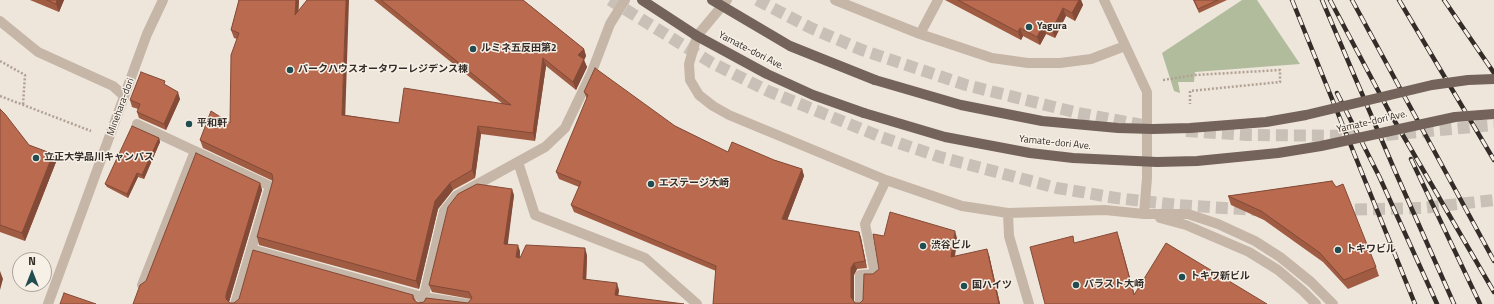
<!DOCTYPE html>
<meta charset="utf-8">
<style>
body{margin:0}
#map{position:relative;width:1494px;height:304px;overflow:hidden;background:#efe6db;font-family:"Titillium Web",sans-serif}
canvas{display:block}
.north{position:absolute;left:12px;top:252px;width:40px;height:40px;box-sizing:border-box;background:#f7f0e7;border:1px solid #a9a29b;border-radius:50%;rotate:0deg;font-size:11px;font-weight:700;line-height:16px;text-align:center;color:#332c28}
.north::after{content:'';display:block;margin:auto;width:14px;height:18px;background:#214d51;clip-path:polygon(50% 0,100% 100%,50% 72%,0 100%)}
</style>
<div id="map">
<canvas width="1494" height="304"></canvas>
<div class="north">N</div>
</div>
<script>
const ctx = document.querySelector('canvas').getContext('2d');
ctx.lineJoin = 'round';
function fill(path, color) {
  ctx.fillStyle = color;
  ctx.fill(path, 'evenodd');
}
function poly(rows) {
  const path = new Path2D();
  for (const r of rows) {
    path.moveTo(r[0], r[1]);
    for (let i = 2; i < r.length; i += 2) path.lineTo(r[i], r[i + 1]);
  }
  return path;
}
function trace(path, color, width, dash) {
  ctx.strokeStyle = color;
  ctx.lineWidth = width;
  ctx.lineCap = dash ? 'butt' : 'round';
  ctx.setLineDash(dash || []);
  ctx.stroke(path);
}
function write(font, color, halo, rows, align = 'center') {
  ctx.font = font + ' "Titillium Web","Noto Sans JP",sans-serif';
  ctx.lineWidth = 3;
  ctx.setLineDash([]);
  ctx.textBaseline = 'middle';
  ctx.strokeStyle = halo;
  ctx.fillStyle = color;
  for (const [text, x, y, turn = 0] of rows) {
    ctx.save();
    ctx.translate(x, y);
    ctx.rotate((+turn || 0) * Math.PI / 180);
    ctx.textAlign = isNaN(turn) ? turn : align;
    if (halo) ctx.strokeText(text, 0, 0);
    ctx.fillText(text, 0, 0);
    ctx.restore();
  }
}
const green = poly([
 [1242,0,1257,0,1300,64,1195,72,1194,82,1178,82,1180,93,1174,91,1162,53]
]);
const highwayTunnel = poly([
 [610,0,712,63,768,91,881,137,940,157,1057,188,1116,198,1178,205,1257,210],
 [757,0,811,28,862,50,966,85,1078,113,1148,126],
 [1186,131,1248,135,1359,136],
 [1386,135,1494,125],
 [1337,210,1422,208,1494,200]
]);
const path = poly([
 [0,61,25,75,23,105],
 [1163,80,1195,75,1280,70,1280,82,1190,91,1190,104],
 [0,96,91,131]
]);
const minor = poly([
 [727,0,697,36,689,64,690,80,699,95,713,106,729,115,886,180,962,206,1008,213,1105,210,1144,214,1188,214,1218,224,1255,241,1280,257,1311,282,1333,304],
 [835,0,920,34,992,58,1028,63,1060,63,1091,59,1125,46],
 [1104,0,1147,92,1147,178,1144,214],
 [0,21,38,52,113,86,124,96],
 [920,34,938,0],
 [137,124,270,186,235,304],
 [518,162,535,215,645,258,697,304],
 [1008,213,1009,236,1029,304],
 [1160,218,1186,225,1249,252,1278,270,1303,291,1316,304],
 [251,249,423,297,468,304],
 [142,285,195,151],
 [48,304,147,34,163,0],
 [422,304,444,211,456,196,545,147,565,128,591,74,610,24,625,0],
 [860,304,860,275,875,274,865,224,886,180]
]);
const major = poly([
 [642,0,697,36,767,74,813,95,864,113],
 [712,0,790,46,875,80]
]);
const rail = poly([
 [1292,0,1415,304],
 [1322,0,1395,171,1454,304],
 [1330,0,1390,113,1494,292],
 [1352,0,1494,261],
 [1399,0,1494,160],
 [1444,0,1494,73],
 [1337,93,1379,176,1437,304],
 [1411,159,1480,304]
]);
const majorBridge = poly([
 [875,80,961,105,1042,121,1118,128,1153,129,1190,128,1266,122,1306,115,1432,85,1468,80,1494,79],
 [864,113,945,137,1030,153,1073,158,1157,162,1197,161,1278,153,1321,146,1455,117,1494,114]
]);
const wall = poly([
 [30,0,64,0,59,12],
 [239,0,299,0,298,11,345,115,399,123,503,104,374,0,523,0,584,49,586,56,584,60,587,67,576,90,546,66,535,141,481,134,475,178,453,190,438,209,419,289,259,245,257,237,273,181,203,148,200,140,230,123,237,39,234,38,231,30],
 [945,0,1081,0,1083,5,1075,21,1066,16,1055,38,1046,34,1040,45,1023,36,1021,40],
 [1193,0,1227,0,1199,13],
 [167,86,180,99,166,130,139,118,137,112,138,109,132,107,130,100],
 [584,92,675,126,728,152,774,160,802,169,804,176,787,220,859,232,861,238,867,268,857,269,854,275,854,301,855,303,860,303,863,300,873,274,879,269,884,236,957,238,955,256,989,255,1000,304,713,304,716,271,574,212,571,205,579,187,559,179,556,172,587,99],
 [0,109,29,145,53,154,56,162,25,241,0,232],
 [159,138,160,142,144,179,138,177,128,198,107,187,105,184],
 [1332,181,1376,267,1379,276,1348,289,1323,262,1264,220,1231,205,1228,196],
 [260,183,262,190,229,302,230,303,413,295,416,302,418,303,468,303,471,299,432,292,429,285,514,195,507,244,520,251,520,258,587,255,586,280,619,290,618,296,684,304,133,304,146,281]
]);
const shadedWall = poly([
 [57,0,64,0,59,12,56,4],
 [296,0,299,0,298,23,295,15],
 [346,0,349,0,345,123,342,115],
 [1079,0,1081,0,1083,5,1075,21,1072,13],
 [1063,8,1066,16,1055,38,1052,30],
 [1043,26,1046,34,1040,45,1037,37],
 [1020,28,1023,36,1021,40,1018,32],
 [584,49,586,56,584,60,587,67,576,90,573,82,578,55],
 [543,58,546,66,535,141,533,133],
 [178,92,180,99,166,130,164,124],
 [478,126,481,134,475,178,472,170],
 [159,138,160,142,144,179,142,175],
 [53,154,56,162,25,241,22,233],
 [802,169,804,176,785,226,782,219],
 [137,173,138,177,128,198,127,194],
 [260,183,262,190,229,302,226,299,226,295],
 [450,183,453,190,438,209,419,289,416,281,435,201],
 [512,189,514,195,507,251,504,244],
 [955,231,957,238,954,263,951,257],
 [859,232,861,238,867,268,865,261],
 [1117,232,1120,241,1137,303,1134,295],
 [518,245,520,251,519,263,516,257],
 [585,248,587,255,586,286,583,279],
 [987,249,989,255,1000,304,999,304],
 [854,263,857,269,854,275,854,304,851,297,851,268],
 [0,271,3,279,0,290],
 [617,283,619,290,617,302,615,295]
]);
const building = poly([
 [47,0,57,0,56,4,47,0],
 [239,0,296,0,295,15,307,0,346,0,342,115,399,123,404,88,511,105,381,0,523,0,584,49,578,55,584,59,573,82,543,58,533,133,478,126,472,170,450,183,435,201,416,281,257,237,273,180,272,174,200,140,211,111,230,123,231,55,239,33,231,30,239,0],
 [958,0,1079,0,1072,13,1063,8,1052,30,1043,26,1037,37,1020,28,1018,32,958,0],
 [1194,0,1218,0,1198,9,1194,0],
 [595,68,675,126,728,152,732,142,774,160,802,169,782,219,859,232,865,261,854,263,851,268,851,297,855,303,860,303,863,300,864,274,873,274,879,269,873,234,884,236,890,212,955,231,951,257,987,249,999,304,713,304,716,266,571,205,581,182,556,172,588,95,584,92,595,68],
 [141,72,165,81,164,84,178,92,164,124,137,112,140,104,130,100,141,72],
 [0,109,5,114,29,145,53,154,22,233,0,225,0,109],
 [132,126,159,138,142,175,137,173,127,194,105,184,132,126],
 [196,153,260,183,226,295,226,299,230,303,234,303,239,299,253,250,413,295,413,299,418,303,424,302,426,298,468,303,472,298,469,292,429,285,448,207,458,194,477,184,512,189,504,244,518,245,516,257,520,258,526,245,585,248,583,279,617,283,615,295,684,304,133,304,140,285,146,281,196,153],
 [1332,181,1336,187,1343,184,1376,267,1344,280,1320,253,1261,211,1228,196,1332,181],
 [1117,232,1134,295,1166,243,1267,304,1045,304,1030,247,1073,236,1074,243,1117,232],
 [64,293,96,304,60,304,64,293]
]);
const markers = [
 [1029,27,4,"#214d51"],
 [473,49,4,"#214d51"],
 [290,70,4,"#214d51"],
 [189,124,4,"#214d51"],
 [36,158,4,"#214d51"],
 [651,184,4,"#214d51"],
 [923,246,4,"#214d51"],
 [1338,250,4,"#214d51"],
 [1182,277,4,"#214d51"],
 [1076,285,4,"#214d51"],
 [964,286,4,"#214d51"]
];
const poiNames = [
 ["Yagura",1037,27],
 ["ルミネ五反田第2",481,49],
 ["パークハウスオータワーレジデンス棟",298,70],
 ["平和軒",197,124],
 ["立正大学品川キャンパス",44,158],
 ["エステージ大崎",659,184],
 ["渋谷ビル",931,246],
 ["トキワビル",1346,250],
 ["トキワ新ビル",1190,277],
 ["パラスト大崎",1084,285],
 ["国ハイツ",972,286]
];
const streetNames = [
 ["Yamate-dori Ave.",751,51,27],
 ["Minehara-dori",121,107,-70],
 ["Yamate-dori Ave.",1372,122,-13],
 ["Yamate-dori Ave.",1055,143,6]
];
fill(green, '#b1bc9d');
trace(highwayTunnel, '#c9c1b7', 12, [12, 6]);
trace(path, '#b1a193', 2.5, [2, 2]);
trace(minor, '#c6b6a8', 10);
trace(major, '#74635a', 10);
trace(rail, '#332c28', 4.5);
trace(rail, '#f7f0e7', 3, [9]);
trace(majorBridge, '#74635a', 10);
fill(wall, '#a05b43');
fill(shadedWall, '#824a37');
fill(building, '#ba6a4e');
trace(building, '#824a37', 1);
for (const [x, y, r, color] of markers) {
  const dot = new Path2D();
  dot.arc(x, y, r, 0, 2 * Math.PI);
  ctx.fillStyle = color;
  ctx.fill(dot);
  trace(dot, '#f7f0e7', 1.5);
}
write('bold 10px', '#332c28', '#f7f0e7', poiNames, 'left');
write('10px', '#332c28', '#f7f0e7', streetNames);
</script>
